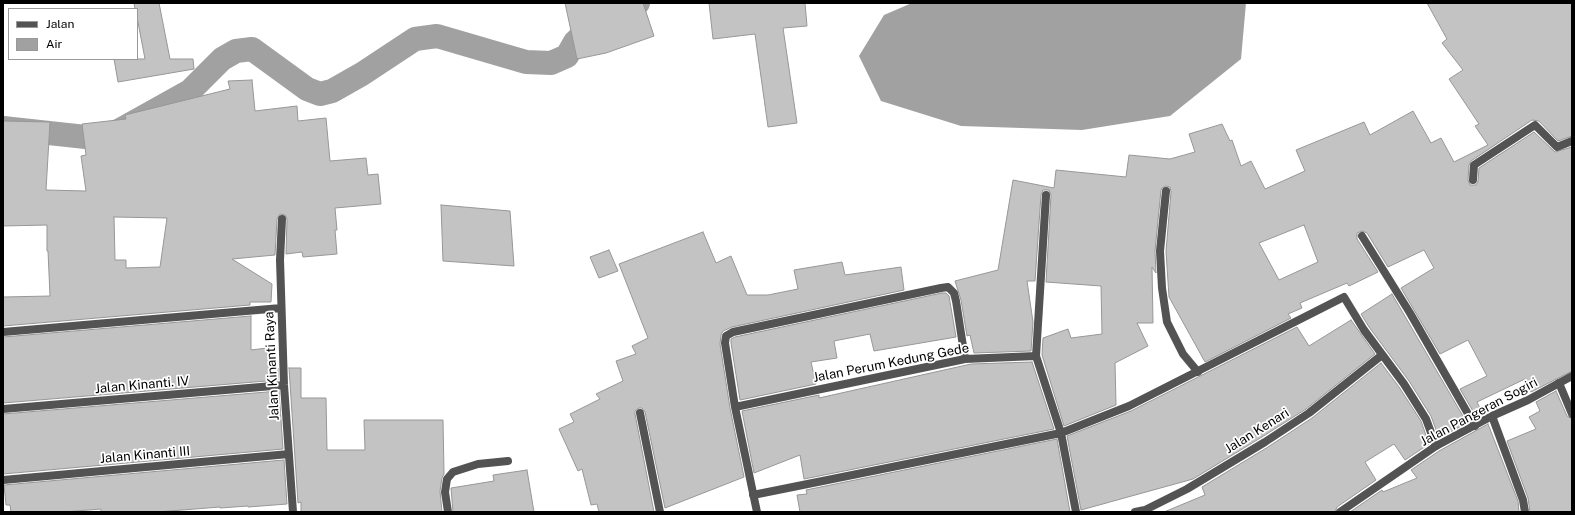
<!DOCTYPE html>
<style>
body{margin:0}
#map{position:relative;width:1575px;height:515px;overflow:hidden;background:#fff;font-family:"Public Sans",sans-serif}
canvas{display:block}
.frame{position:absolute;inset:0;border:4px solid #000;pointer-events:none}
.legend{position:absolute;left:8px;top:8px;width:130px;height:52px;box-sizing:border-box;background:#fff;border:1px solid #999;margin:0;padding:5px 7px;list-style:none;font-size:12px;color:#000}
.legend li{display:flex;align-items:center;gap:8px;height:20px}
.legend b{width:20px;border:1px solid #999}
</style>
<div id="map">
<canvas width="1575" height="515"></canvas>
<div class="frame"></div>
<ul class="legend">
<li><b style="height:5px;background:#535353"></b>Jalan</li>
<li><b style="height:11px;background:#a1a1a1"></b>Air</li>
</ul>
</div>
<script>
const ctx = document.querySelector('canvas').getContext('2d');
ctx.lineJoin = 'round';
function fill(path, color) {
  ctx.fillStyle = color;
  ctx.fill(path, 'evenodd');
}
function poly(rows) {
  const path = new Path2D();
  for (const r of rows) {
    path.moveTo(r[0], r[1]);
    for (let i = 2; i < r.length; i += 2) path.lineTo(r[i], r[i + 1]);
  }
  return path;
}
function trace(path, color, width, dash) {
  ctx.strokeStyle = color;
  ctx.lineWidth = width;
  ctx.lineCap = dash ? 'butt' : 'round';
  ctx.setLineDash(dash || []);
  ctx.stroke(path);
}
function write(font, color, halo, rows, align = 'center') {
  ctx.font = font + ' "Public Sans",sans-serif';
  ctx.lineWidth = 3.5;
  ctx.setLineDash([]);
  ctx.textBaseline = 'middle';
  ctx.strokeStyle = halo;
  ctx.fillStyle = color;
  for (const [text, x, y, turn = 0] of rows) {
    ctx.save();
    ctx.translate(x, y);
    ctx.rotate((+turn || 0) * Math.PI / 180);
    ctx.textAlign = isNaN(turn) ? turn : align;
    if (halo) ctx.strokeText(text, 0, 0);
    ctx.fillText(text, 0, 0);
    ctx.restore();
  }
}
const water = poly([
 [912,3,1246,3,1241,59,1170,116,1082,130,961,126,881,101,859,56,884,15]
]);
const canal = poly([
 [3,128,104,139,190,91,222,59,236,51,252,49,307,89,320,94,332,91,362,74,415,39,437,36,526,62,551,63,567,56,575,42,592,26,638,3]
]);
const building = poly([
 [134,3,159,3,170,59,193,59,194,69,118,82,114,59,145,59,137,17,137,9,135,9,134,3],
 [565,3,643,3,654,36,606,53,577,59,565,3],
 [709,3,805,3,807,26,783,28,797,123,768,127,755,34,713,39,709,3],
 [1427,3,1572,3,1572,136,1558,141,1539,121,1532,120,1471,161,1469,165,1468,180,1470,185,1476,185,1478,181,1479,168,1534,132,1555,152,1572,147,1572,371,1531,392,1525,379,1477,402,1483,414,1477,418,1460,389,1487,376,1468,340,1440,354,1401,288,1434,268,1424,250,1388,267,1367,233,1362,231,1357,233,1357,239,1378,272,1349,286,1347,283,1300,303,1302,308,1288,314,1291,318,1205,362,1169,297,1166,251,1171,192,1170,187,1166,186,1162,188,1161,190,1155,251,1156,273,1152,267,1153,323,1137,323,1148,346,1115,363,1116,405,1064,426,1042,355,1043,338,1068,329,1071,338,1102,334,1101,286,1046,282,1051,195,1049,190,1043,190,1041,195,1035,281,1027,281,1033,322,1031,351,974,353,970,335,967,336,961,300,955,281,998,270,1013,180,1054,188,1056,170,1126,177,1129,155,1170,159,1195,152,1189,134,1222,124,1230,141,1232,140,1241,166,1251,161,1265,189,1305,171,1296,150,1364,122,1370,135,1413,111,1431,143,1441,138,1454,162,1488,145,1475,126,1479,124,1449,79,1463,70,1442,43,1447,39,1427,3],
 [1304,225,1318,262,1279,280,1259,243,1304,225],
 [252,80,255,111,297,106,298,121,326,118,330,161,366,158,368,175,378,174,381,204,335,208,337,230,335,230,337,254,303,257,302,252,286,254,287,219,285,215,280,214,277,219,275,255,232,259,272,284,271,302,250,302,250,305,3,326,3,297,50,296,48,251,47,251,47,225,3,226,3,121,50,122,46,190,86,191,81,156,86,155,82,124,126,119,125,115,230,89,228,81,252,80],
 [114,217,167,218,160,267,126,268,126,260,115,260,114,217],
 [441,205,510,211,514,266,443,261,441,205],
 [703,232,716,263,731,256,747,295,768,295,798,289,794,270,842,262,845,275,901,267,904,290,732,327,723,331,721,335,720,344,730,408,744,477,665,508,645,412,642,408,639,408,635,411,635,414,654,512,599,512,597,504,591,505,582,469,578,471,559,429,574,422,570,414,600,399,596,394,623,381,616,361,636,354,632,346,648,338,619,264,703,232],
 [609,250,618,271,599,278,590,257,609,250],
 [942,293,946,293,949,296,956,337,874,351,870,334,834,341,837,358,811,362,816,384,740,400,731,343,731,339,735,337,942,293],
 [1392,294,1467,423,1439,438,1431,416,1409,381,1369,327,1361,314,1392,294],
 [251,316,251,350,267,348,269,368,278,368,278,380,3,403,3,337,251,316],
 [1351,320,1375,354,1306,409,1262,437,1193,479,1081,510,1067,436,1131,411,1297,327,1309,346,1351,320],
 [1032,362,1054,429,804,479,800,455,754,473,742,411,819,395,819,398,971,364,1032,362],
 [1381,363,1399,387,1421,421,1429,444,1405,460,1394,444,1365,462,1376,480,1337,507,1335,512,1164,512,1205,495,1202,487,1268,447,1312,418,1381,363],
 [289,368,301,368,301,398,326,398,327,450,365,450,364,420,443,420,444,474,442,478,440,491,442,512,301,512,301,502,298,503,289,368],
 [279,391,283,449,3,474,3,414,279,391],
 [1556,391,1567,416,1572,419,1572,512,1530,512,1528,498,1507,441,1536,429,1529,417,1540,411,1536,402,1556,391],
 [1488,424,1518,501,1519,512,1350,512,1382,490,1383,492,1417,478,1411,470,1439,451,1488,424],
 [1057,439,1070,512,800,512,797,495,807,494,806,490,1057,439],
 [284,460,287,504,248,507,248,506,220,508,220,507,157,512,101,512,101,509,64,512,11,512,10,505,6,505,4,485,284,460],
 [527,470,534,512,453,512,451,488,494,481,493,475,527,470]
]);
const minor = poly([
 [1473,180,1474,165,1535,125,1557,147,1572,141],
 [1166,191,1160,251,1162,288,1167,322,1183,354,1198,372],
 [282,219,280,260,284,385,293,512],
 [1362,236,1410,313,1475,426],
 [3,332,281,308],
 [1036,356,1046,195],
 [1559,383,1572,414],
 [735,407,965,359,1036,356,1061,433,1076,512],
 [3,409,284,385],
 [640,413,660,512],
 [1492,416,1523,500,1525,512],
 [3,480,289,454],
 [753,495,1061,433,1129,406,1344,297,1364,330,1404,384,1426,419,1436,446],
 [448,512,445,492,447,479,453,472,478,464,508,461],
 [757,512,735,407,725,343,726,336,733,332,941,288,948,287,954,293,956,301,965,359],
 [1135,512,1145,510,1187,489,1265,442,1309,413,1382,355]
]);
const tertiary = poly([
 [1340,512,1436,446,1492,416,1528,400,1572,376]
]);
const streetNames = [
 ["Jalan Perum Kedung Gede",891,363,-11],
 ["Jalan Kinanti Raya",272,366,-93],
 ["Jalan Kinanti. IV",142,385,-5],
 ["Jalan Pangeran Sogiri",1479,412,-28],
 ["Jalan Kenari",1257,431,-32],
 ["Jalan Kinanti III",145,455,-5]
];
fill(water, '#a1a1a1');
trace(canal, '#a1a1a1', 24);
fill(building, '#c3c3c3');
trace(building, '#979797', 1);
trace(minor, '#535353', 8);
trace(tertiary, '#535353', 8);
write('13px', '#000', '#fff', streetNames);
</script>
